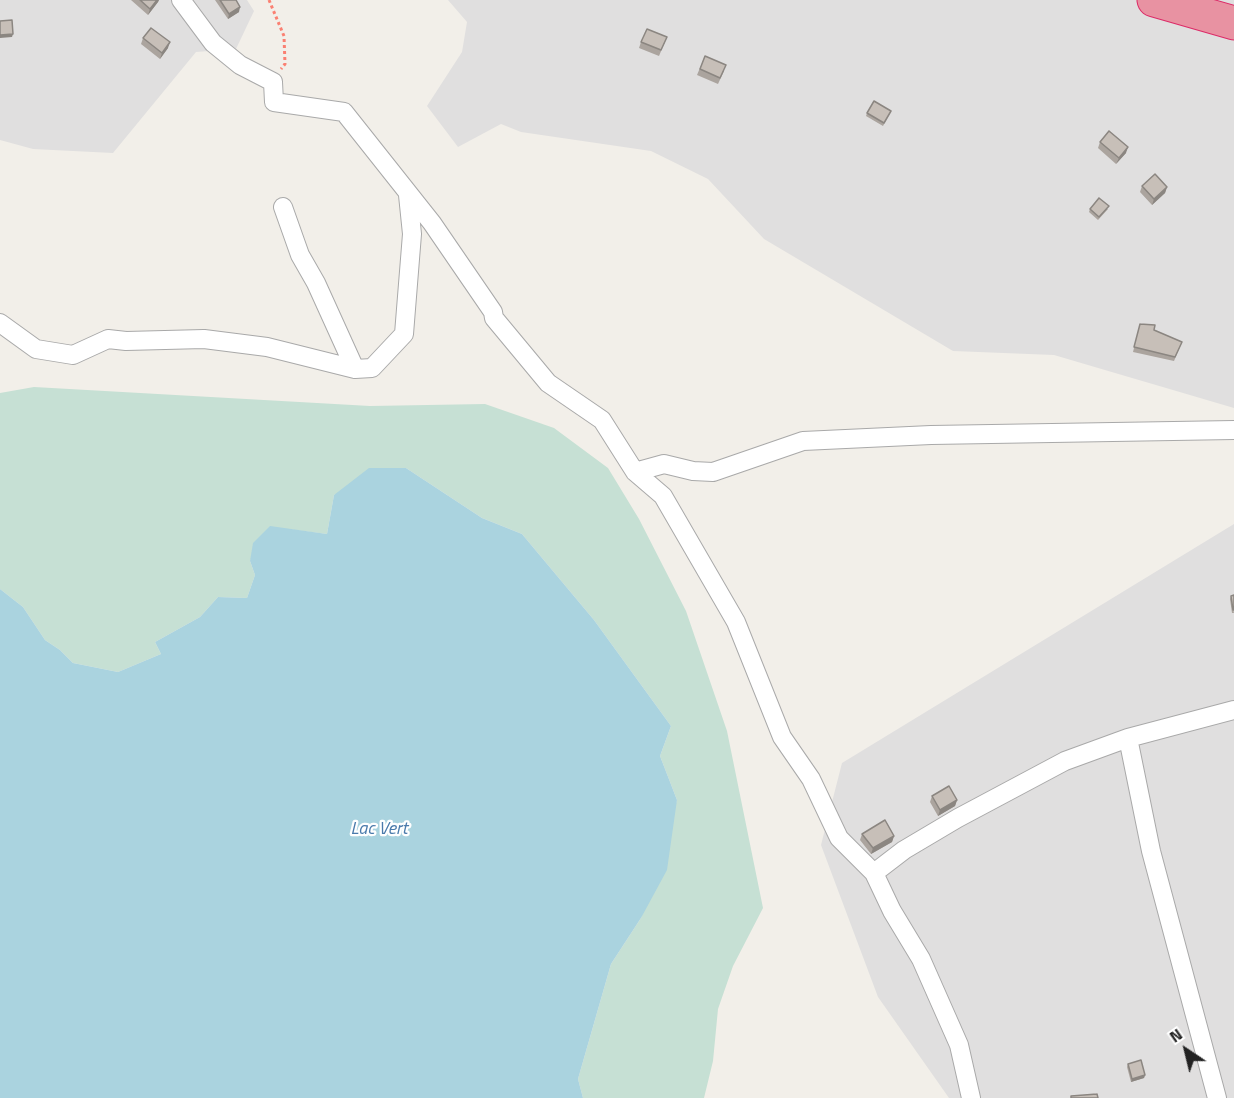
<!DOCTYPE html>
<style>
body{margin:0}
#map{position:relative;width:1234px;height:1098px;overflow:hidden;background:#f2efe9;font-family:"Titillium Web",sans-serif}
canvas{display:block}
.north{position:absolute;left:1156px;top:1020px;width:60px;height:60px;-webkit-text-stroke:4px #fff;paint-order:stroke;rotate:325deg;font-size:16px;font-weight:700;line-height:24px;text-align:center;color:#222}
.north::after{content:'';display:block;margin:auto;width:21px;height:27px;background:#222;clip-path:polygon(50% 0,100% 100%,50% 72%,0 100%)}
</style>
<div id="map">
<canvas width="1234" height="1098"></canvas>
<div class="north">N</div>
</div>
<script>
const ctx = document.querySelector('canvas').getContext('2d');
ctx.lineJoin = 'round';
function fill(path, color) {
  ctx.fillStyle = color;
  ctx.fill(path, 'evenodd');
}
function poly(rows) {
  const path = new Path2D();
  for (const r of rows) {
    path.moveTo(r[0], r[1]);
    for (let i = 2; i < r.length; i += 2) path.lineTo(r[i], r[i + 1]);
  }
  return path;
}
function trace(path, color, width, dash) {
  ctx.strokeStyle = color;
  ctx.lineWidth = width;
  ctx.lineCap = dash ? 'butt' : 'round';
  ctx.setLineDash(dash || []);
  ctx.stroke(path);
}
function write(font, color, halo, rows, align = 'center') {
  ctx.font = font + ' "Titillium Web",sans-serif';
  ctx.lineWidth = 4.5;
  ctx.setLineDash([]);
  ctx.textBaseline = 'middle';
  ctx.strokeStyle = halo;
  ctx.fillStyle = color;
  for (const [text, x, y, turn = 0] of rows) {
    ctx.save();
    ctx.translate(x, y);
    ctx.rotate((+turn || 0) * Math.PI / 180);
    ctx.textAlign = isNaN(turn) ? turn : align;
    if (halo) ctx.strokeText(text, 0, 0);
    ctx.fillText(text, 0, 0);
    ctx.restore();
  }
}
const residential = poly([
 [0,0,247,0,254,11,236,49,196,52,113,153,33,149,0,140],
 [448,0,1234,0,1234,408,1054,355,953,351,764,239,708,179,651,151,521,132,501,124,458,147,427,106,462,52,467,22],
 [1234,524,1234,1098,949,1098,878,997,821,845,842,763]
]);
const wetland = poly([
 [34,387,370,406,485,404,554,428,608,468,639,519,686,611,727,731,763,908,733,966,718,1009,713,1061,704,1098,583,1098,578,1079,611,964,641,918,677,800,660,756,671,726,594,620,522,534,482,518,406,468,334,495,327,534,270,527,250,561,255,575,247,598,218,597,200,617,155,642,161,654,118,672,73,663,60,650,45,640,23,607,0,589,0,393]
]);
const water = poly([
 [369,468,406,468,482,518,522,534,594,620,671,726,660,756,677,800,667,870,641,918,611,964,578,1079,583,1098,0,1098,0,589,23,607,45,640,60,650,73,663,118,672,161,654,155,642,200,617,218,597,247,598,255,575,250,561,253,543,270,526,327,534,334,495]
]);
const path = poly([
 [269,0,284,36,285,64,281,69]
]);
const street = poly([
 [181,0,213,43,240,65,273,82,274,102,344,112,432,223,493,312,494,318,548,383,602,420,635,472,663,496,736,622,782,737,811,779,839,838,874,873,892,911,921,959,959,1045,971,1098],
 [283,207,300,255,316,283,355,369],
 [0,323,36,349,73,355,108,339,126,341,204,339,267,347,355,369,372,368,404,334,412,234,408,195],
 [635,472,664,464,693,471,713,472,803,441,931,435,1234,430],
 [1128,738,1151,851,1217,1098],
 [874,873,904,850,958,818,1065,761,1128,738,1234,710]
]);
const highway = poly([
 [1154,0,1234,23]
]);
const wall = poly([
 [131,0,159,0,158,2,148,15],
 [215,0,236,0,239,12,228,19],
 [667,37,659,56,639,48,641,42],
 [143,38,168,48,160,59,141,44],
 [705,56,724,71,718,84,697,75],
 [891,111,883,126,866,116,867,113],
 [1100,142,1126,153,1116,164,1098,148],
 [1142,186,1167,187,1165,193,1152,205,1140,192],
 [1090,209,1108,209,1098,220,1089,212],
 [1140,324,1182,342,1174,361,1133,352],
 [1231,596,1234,613,1232,613,1230,599],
 [932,796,957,800,955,806,938,816,930,802],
 [862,834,894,836,892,842,871,854,860,840],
 [1128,1064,1145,1075,1144,1078,1131,1082,1127,1067]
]);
const shadedWall = poly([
 [157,0,159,0,158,2,148,15,150,9],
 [240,7,239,12,228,19,229,14],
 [13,34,12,37,0,38,0,35],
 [170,42,168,48,160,59,162,53],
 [1128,147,1126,153,1116,164,1119,158],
 [1167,187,1165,193,1152,205,1154,199],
 [957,800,955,806,938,816,940,810],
 [894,836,892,842,871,854,873,848],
 [1145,1075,1144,1078,1131,1082,1132,1079]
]);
const building = poly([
 [140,0,157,0,150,9,140,0],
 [220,0,236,0,240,7,229,14,220,0],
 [12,20,13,34,0,35,0,21,12,20],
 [151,28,170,42,162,53,143,38,151,28],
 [647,29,667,37,661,50,641,42,647,29],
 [705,56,726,65,720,78,700,69,705,56],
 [874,101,891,111,884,123,867,113,874,101],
 [1109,131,1128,147,1119,158,1100,142,1109,131],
 [1155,174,1167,187,1154,199,1142,186,1155,174],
 [1099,198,1109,206,1099,217,1090,209,1099,198],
 [1140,324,1155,325,1154,330,1182,342,1175,357,1134,347,1140,324],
 [1234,595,1234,610,1233,610,1231,596,1234,595],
 [949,786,957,800,940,810,932,796,949,786],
 [885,820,894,836,873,848,862,834,885,820],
 [1141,1060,1145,1075,1132,1079,1128,1064,1141,1060],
 [1097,1094,1098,1098,1071,1098,1071,1096,1097,1094]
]);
const waterNames = [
 ["Lac Vert",379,830]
];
fill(residential, '#e0dfdf');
fill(wetland, '#c6e0d4');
fill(water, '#aad3df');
trace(street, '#a9a9a9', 20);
trace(highway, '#dc2a67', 35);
trace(path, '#fa8072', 3, [3, 3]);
trace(street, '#fff', 18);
trace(highway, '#e892a2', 33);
fill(wall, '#aba49e');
fill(shadedWall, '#8b8681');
fill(building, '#c7bfb8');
trace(building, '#8b8681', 1.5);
write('italic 18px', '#4a7aab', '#fff', waterNames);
</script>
